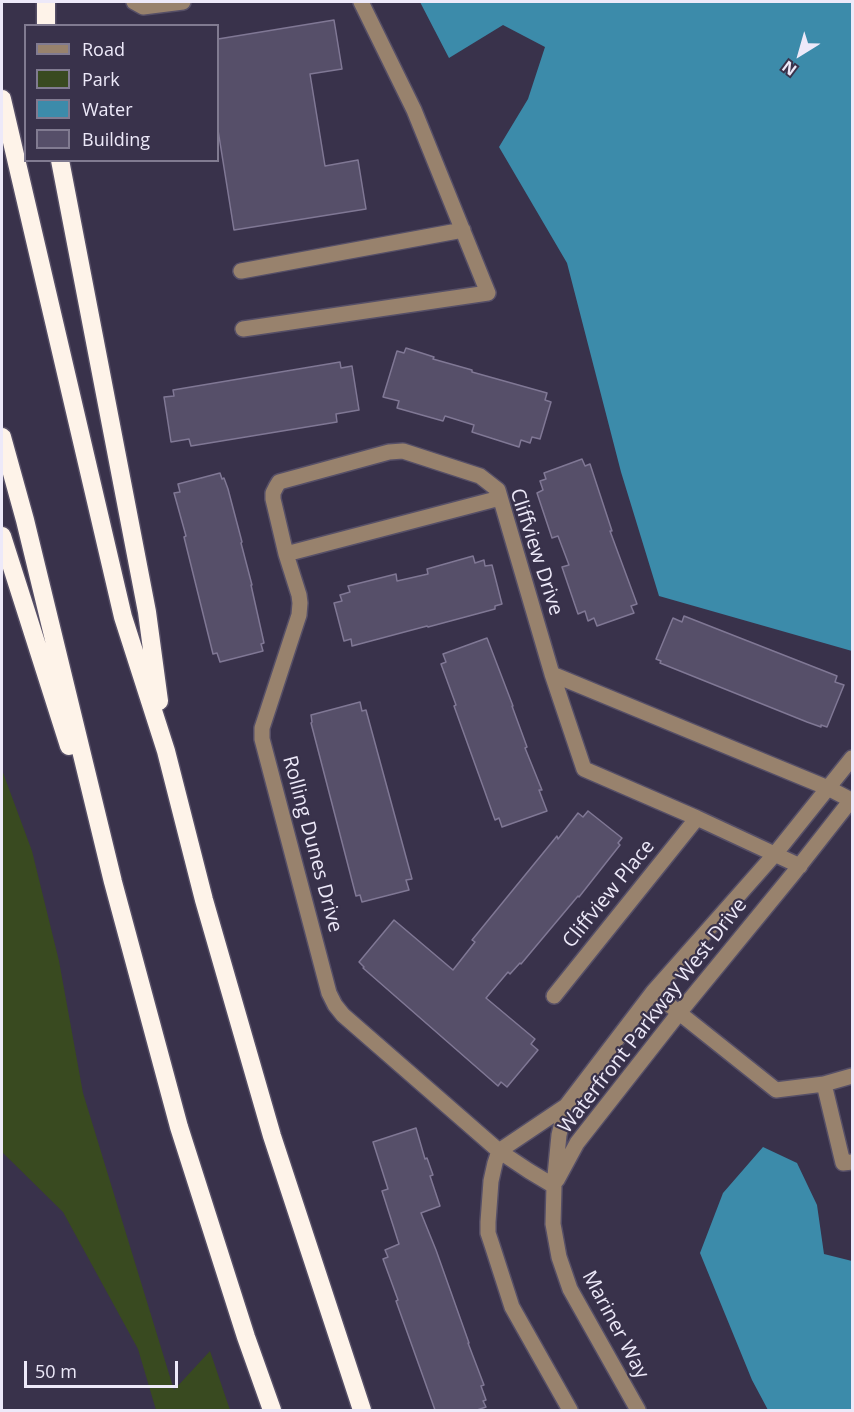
<!DOCTYPE html>
<style>
body{margin:0}
#map{position:relative;width:854px;height:1412px;overflow:hidden;background:#39324b;font-family:"Open Sans",sans-serif}
canvas{display:block}
.frame{position:absolute;inset:0;border:3px solid #ede9f9;pointer-events:none}
.legend{position:absolute;left:24px;top:24px;width:195px;height:138px;box-sizing:border-box;background:#39324b;border:2px solid #817b91;margin:0;padding:8px 10px;list-style:none;font-size:18px;color:#ede9f9}
.legend li{display:flex;align-items:center;gap:12px;height:30px}
.legend b{width:30px;border:2px solid #817b91}
.north{position:absolute;left:770px;top:24px;width:60px;height:60px;-webkit-text-stroke:4px #39324b;paint-order:stroke;rotate:217deg;font-size:16px;font-weight:700;line-height:24px;text-align:center;color:#ede9f9}
.north::after{content:'';display:block;margin:auto;width:21px;height:27px;background:#ede9f9;clip-path:polygon(50% 0,100% 100%,50% 72%,0 100%)}
.scale{position:absolute;left:24px;top:1361px;width:154px;height:27px;box-sizing:border-box;border:3px solid #ede9f9;border-top:0;padding-left:8px;font-size:18px;line-height:21px;white-space:nowrap;color:#ede9f9;-webkit-text-stroke:4px #39324b;paint-order:stroke}
</style>
<div id="map">
<canvas width="854" height="1412"></canvas>
<div class="frame"></div>
<ul class="legend">
<li><b style="height:8px;background:#98826d"></b>Road</li>
<li><b style="height:16px;background:#394a20"></b>Park</li>
<li><b style="height:16px;background:#3c8baa"></b>Water</li>
<li><b style="height:16px;background:#564f69"></b>Building</li>
</ul>
<div class="north">N</div>
<div class="scale">50 m</div>
</div>
<script>
const ctx = document.querySelector('canvas').getContext('2d');
ctx.lineJoin = 'round';
function fill(path, color) {
  ctx.fillStyle = color;
  ctx.fill(path, 'evenodd');
}
function poly(rows) {
  const path = new Path2D();
  for (const r of rows) {
    path.moveTo(r[0], r[1]);
    for (let i = 2; i < r.length; i += 2) path.lineTo(r[i], r[i + 1]);
  }
  return path;
}
function trace(path, color, width, dash) {
  ctx.strokeStyle = color;
  ctx.lineWidth = width;
  ctx.lineCap = dash ? 'butt' : 'round';
  ctx.setLineDash(dash || []);
  ctx.stroke(path);
}
function write(font, color, halo, rows, align = 'center') {
  ctx.font = font + ' "Open Sans",sans-serif';
  ctx.lineWidth = 4.5;
  ctx.setLineDash([]);
  ctx.textBaseline = 'middle';
  ctx.strokeStyle = halo;
  ctx.fillStyle = color;
  for (const [text, x, y, turn = 0] of rows) {
    ctx.save();
    ctx.translate(x, y);
    ctx.rotate((+turn || 0) * Math.PI / 180);
    ctx.textAlign = isNaN(turn) ? turn : align;
    if (halo) ctx.strokeText(text, 0, 0);
    ctx.fillText(text, 0, 0);
    ctx.restore();
  }
}
const green = poly([
 [2,770,32,851,59,961,83,1093,174,1390,210,1351,230,1410,156,1410,138,1349,63,1212,2,1152]
]);
const water = poly([
 [420,2,852,2,852,651,659,596,621,472,567,263,499,147,528,99,545,47,503,25,449,58],
 [763,1147,797,1163,817,1205,824,1254,852,1261,852,1410,768,1410,752,1380,700,1253,723,1193]
]);
const building = poly([
 [334,20,342,69,310,74,325,166,358,160,366,209,234,230,218,130,218,39,334,20],
 [406,348,434,357,433,359,472,370,472,372,547,393,545,400,551,402,540,439,532,437,530,443,521,440,519,447,472,432,474,425,445,416,443,421,397,408,399,401,383,397,397,351,404,353,406,348],
 [340,362,341,368,352,366,359,410,336,414,337,422,191,446,189,439,171,442,164,397,174,396,173,390,340,362],
 [582,459,585,466,590,464,612,531,610,531,637,604,631,606,634,613,597,626,594,618,588,621,585,611,578,614,562,567,569,565,558,536,552,538,537,493,543,490,540,481,546,479,544,473,582,459],
 [220,473,222,479,224,478,228,489,242,542,241,543,252,585,251,585,264,643,261,644,263,651,220,662,217,653,213,654,184,537,186,536,174,493,180,492,178,484,220,473],
 [473,556,475,563,484,560,485,566,492,565,502,604,495,606,495,609,428,627,427,626,352,646,351,639,344,641,334,603,342,601,340,595,350,592,348,586,396,574,397,581,428,574,427,569,473,556],
 [684,616,837,676,835,682,844,685,827,727,821,725,821,727,807,722,660,663,661,661,656,659,673,618,682,622,684,616],
 [487,638,513,706,512,706,527,747,525,748,542,790,539,790,547,811,502,827,499,818,495,820,485,792,454,706,456,705,441,664,446,662,443,654,487,638],
 [360,702,362,711,366,710,412,879,406,880,409,890,362,902,360,895,356,896,311,723,312,722,311,715,360,702],
 [588,811,622,838,618,843,620,845,579,897,578,896,521,964,520,963,510,974,508,972,486,998,535,1039,531,1044,538,1050,507,1087,501,1082,498,1086,363,968,364,967,359,962,394,920,453,970,475,942,472,940,557,836,558,839,578,813,583,817,588,811],
 [416,1128,425,1159,427,1158,433,1175,430,1176,440,1206,421,1213,436,1250,469,1343,468,1343,484,1385,481,1386,486,1400,483,1401,486,1407,477,1410,435,1410,396,1301,398,1300,383,1259,388,1257,385,1250,399,1244,382,1191,388,1189,373,1142,416,1128]
]);
const minor = poly([
 [134,2,143,7,183,2],
 [241,271,463,230],
 [243,329,488,293,414,110,361,2],
 [286,554,500,498],
 [552,674,828,788,851,800],
 [653,992,776,1090,824,1084,852,1076],
 [554,996,697,818],
 [824,1084,843,1163,852,1162],
 [566,1106,499,1151,495,1163,491,1181,488,1222,488,1233,492,1245,512,1307,570,1410],
 [557,1180,577,1143,679,1013,793,874,852,799],
 [554,1186,529,1171,499,1151,343,1015,335,1005,329,993,262,739,262,728,299,615,300,603,299,595,286,554,273,499,273,493,276,487,279,482,389,452,403,451,480,476,498,490,552,674,584,769,697,818,800,866],
 [638,1410,570,1289,559,1257,553,1224,554,1186,559,1135,566,1106,653,992,775,854,852,758]
]);
const highway = poly([
 [46,26,46,2],
 [2,99,123,617,166,751,204,900,272,1136,362,1410],
 [60,160,147,612,159,701],
 [2,437,25,520,113,882,179,1127,246,1337,272,1410],
 [2,536,69,746]
]);
const streetNames = [
 ["Cliffview Drive",536,552,72],
 ["Rolling Dunes Drive",312,844,75],
 ["Cliffview Place",609,894,-51],
 ["Waterfront Parkway West Drive",653,1016,-52],
 ["Mariner Way",615,1325,62]
];
fill(green, '#394a20');
fill(water, '#3c8baa');
fill(building, '#564f69');
trace(building, '#807895', 1.5);
trace(minor, '#564f67', 18);
trace(highway, '#564f67', 21);
trace(minor, '#98826d', 15);
trace(highway, '#fef3e9', 18);
write('20px', '#ede9f9', '#39324b', streetNames);
</script>
